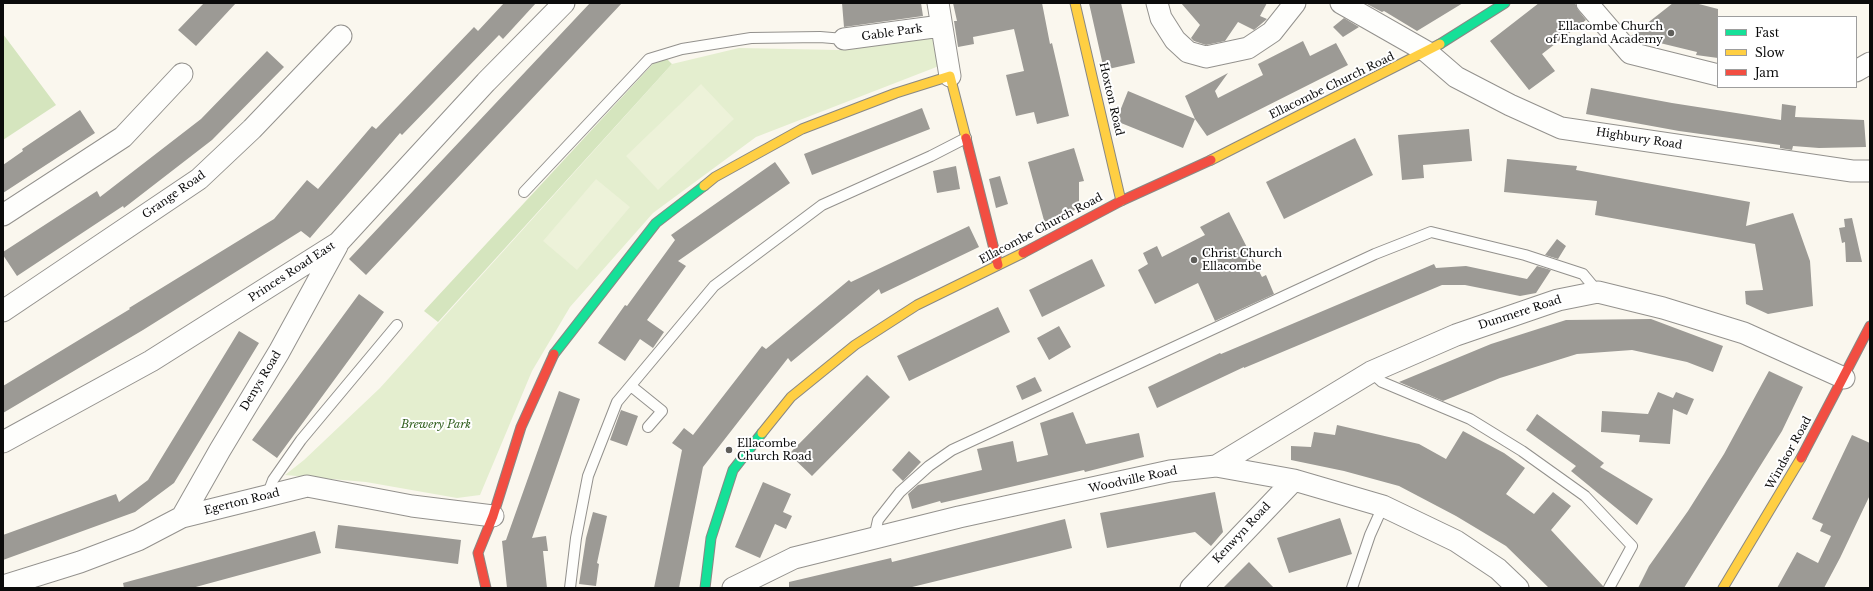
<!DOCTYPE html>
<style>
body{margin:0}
#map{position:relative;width:1873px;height:591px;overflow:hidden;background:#faf7ee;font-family:"Libre Baskerville",serif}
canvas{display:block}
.frame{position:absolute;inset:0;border:4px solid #0b0b0b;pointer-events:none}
.legend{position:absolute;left:1717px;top:16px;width:140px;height:72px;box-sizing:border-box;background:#fff;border:1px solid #9d9d9d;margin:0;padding:5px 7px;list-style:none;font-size:12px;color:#0b0b0b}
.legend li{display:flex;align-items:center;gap:8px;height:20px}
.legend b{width:20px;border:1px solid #9d9d9d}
</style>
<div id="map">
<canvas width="1873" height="591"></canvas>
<div class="frame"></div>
<ul class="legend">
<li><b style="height:5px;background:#16e098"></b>Fast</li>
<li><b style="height:5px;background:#ffcf43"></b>Slow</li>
<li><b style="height:5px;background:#f24e42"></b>Jam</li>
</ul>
</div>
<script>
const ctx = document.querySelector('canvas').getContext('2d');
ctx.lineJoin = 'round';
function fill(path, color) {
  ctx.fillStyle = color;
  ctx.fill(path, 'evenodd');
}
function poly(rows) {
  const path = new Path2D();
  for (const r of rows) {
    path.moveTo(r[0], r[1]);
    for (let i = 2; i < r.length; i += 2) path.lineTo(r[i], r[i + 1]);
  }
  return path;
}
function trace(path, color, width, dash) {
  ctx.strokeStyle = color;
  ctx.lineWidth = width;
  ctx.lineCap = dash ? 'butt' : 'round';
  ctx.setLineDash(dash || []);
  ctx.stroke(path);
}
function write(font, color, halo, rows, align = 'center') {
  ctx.font = font + ' "Libre Baskerville",serif';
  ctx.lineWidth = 4;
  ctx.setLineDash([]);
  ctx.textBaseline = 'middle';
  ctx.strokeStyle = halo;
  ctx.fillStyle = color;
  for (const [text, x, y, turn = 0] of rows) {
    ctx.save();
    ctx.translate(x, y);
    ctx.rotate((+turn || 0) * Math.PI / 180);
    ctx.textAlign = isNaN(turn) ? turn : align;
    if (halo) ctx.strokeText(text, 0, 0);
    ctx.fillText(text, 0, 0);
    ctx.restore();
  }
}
const green = poly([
 [933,38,939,66,756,137,653,213,570,307,532,371,480,495,457,498,366,482,285,475,304,460,380,388,672,64,739,48,839,50]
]);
const forest = poly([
 [3,34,56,105,3,140],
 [662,54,672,64,438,322,424,311]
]);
const pitch = poly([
 [701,84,734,119,658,190,626,156],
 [596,179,630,207,577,270,543,241]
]);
const building = poly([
 [204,3,236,3,196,46,178,30],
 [504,3,536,3,503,39,499,35,402,135,400,133,310,238,301,231,143,330,3,413,3,386,130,309,129,308,274,219,307,180,318,189,372,126,376,129,474,27,478,31],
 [590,3,622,3,366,275,349,259],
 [842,3,921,3,923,16,844,27],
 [953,3,1042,3,1050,44,1052,43,1069,116,1037,124,1034,112,1016,116,1006,75,1024,71,1014,29,973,37,974,44,958,47,954,21,957,21],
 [1089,3,1121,3,1135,63,1104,70],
 [1181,3,1267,3,1260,16,1267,19,1254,30,1238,22,1225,41,1206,45,1194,41,1191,38,1200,25],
 [1365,3,1463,3,1417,31,1384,11,1382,12],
 [1539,3,1575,3,1578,10,1586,20,1542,54,1555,71,1529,90,1490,41],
 [1673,3,1695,3,1718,9,1718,58,1696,55,1697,52,1631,36],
 [1344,18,1359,27,1343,37,1333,27],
 [1303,41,1310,56,1336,43,1348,65,1207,136,1195,119,1185,96,1228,73,1215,91,1218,98,1263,75,1258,64],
 [267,51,284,67,212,140,124,208,123,206,17,276,3,255,3,252,97,191,100,197,201,119],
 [1591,88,1672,103,1781,120,1782,104,1796,106,1795,117,1864,120,1866,147,1819,148,1793,146,1792,150,1780,148,1780,145,1679,131,1586,114],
 [1128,91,1195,119,1183,148,1116,121],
 [922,108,930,129,812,175,804,154],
 [80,110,95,133,3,193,3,165,23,151,22,149],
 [1469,129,1472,161,1423,165,1424,178,1402,180,1398,135],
 [1355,138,1373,175,1284,219,1266,182],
 [1074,148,1084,181,1079,182,1079,208,1045,224,1028,162],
 [1507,159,1577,166,1576,170,1750,202,1746,226,1793,213,1810,261,1813,306,1768,314,1746,304,1745,291,1763,290,1755,244,1595,215,1597,201,1504,192],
 [775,162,790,183,678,261,686,266,647,320,664,332,653,348,640,339,625,361,598,343,625,305,627,306,675,240,671,235],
 [956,166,960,189,937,193,933,171],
 [1000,176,1008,204,996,208,989,179],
 [1229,212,1262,277,1266,275,1274,294,1215,321,1198,283,1155,304,1138,270,1148,264,1143,253,1157,246,1162,257,1205,235,1200,227],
 [1852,218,1862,262,1846,262,1845,242,1842,243,1839,228,1845,227,1844,219],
 [969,226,979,247,881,294,879,289,791,362,788,358,703,467,679,588,654,588,682,450,672,443,684,428,693,435,762,346,766,349,849,280,851,282],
 [1557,239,1566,246,1558,259,1545,255],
 [1092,259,1105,286,1042,317,1029,290],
 [1434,264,1436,268,1466,266,1527,279,1537,266,1551,270,1536,293,1520,296,1465,285,1442,285,1244,368,1244,367,1157,408,1148,387,1220,353,1221,354],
 [359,294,384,312,277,458,252,440],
 [998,307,1010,332,909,381,897,356],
 [1651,319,1723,346,1713,372,1687,362,1632,350,1577,354,1500,378,1443,401,1399,382,1491,344,1566,320],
 [1059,326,1071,347,1049,360,1037,338],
 [239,331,259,343,174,483,135,512,3,560,3,535,116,494,119,502,148,480],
 [1769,371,1803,387,1782,431,1684,588,1638,588,1649,566,1688,511,1724,454],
 [867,375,890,397,812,476,789,454],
 [1035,377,1042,391,1022,400,1016,386],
 [559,391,580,399,532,538,546,536,548,551,543,551,547,588,507,588,502,541,506,540],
 [1658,392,1673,398,1676,392,1694,399,1687,415,1673,409,1670,444,1639,442,1640,435,1601,432,1602,411,1648,414],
 [621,410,638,416,627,446,610,440],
 [1073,412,1086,444,1139,433,1144,457,1085,472,1084,470,941,503,940,501,912,509,908,494,918,485,982,470,977,449,1013,441,1017,462,1048,455,1040,423],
 [1537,414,1604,463,1600,467,1653,499,1637,525,1571,471,1576,466,1526,430],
 [1337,425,1419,444,1446,459,1463,431,1504,453,1525,468,1506,494,1534,514,1553,492,1571,506,1551,530,1603,586,1603,588,1549,588,1506,546,1456,516,1399,486,1344,471,1291,460,1291,446,1311,447,1314,432,1335,435],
 [1852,435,1870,443,1870,495,1840,558,1824,588,1777,588,1797,552,1818,563,1831,536,1820,531,1823,524,1812,519],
 [909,451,921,462,903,481,892,470],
 [763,482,791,494,783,512,792,516,786,529,775,524,760,558,735,547],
 [1215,492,1223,532,1211,546,1195,532,1107,548,1100,513],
 [593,512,607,516,597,563,599,564,596,586,579,584,586,538],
 [1340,518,1352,554,1289,573,1277,538],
 [1065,519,1072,548,908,588,789,588,789,582,891,558,892,562],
 [338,525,461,540,458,564,335,548],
 [315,531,321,553,192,588,124,588,123,583],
 [1249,562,1274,588,1223,588]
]);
const lane = poly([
 [524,192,649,59,682,49,751,38,820,37,844,39],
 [1371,372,1382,382,1470,419,1522,451,1585,496,1632,546,1609,588],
 [631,386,662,411,648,427],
 [267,496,273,480,301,440,397,325],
 [874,538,878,520,900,492,929,466,952,450,1375,254,1431,232,1525,255,1583,274,1598,292],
 [570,588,576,538,588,476,617,402,714,286,822,205,931,156,966,138],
 [1352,588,1370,535,1383,506]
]);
const street = poly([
 [938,3,950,76],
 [1157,3,1161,18,1175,40,1188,52,1206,57,1248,48,1272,32,1295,3],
 [1341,3,1427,52,1456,77,1510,105,1561,128,1852,171,1870,171],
 [1587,3,1630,53,1718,75],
 [844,39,941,26],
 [1856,71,1870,63],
 [3,215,123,137,182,74],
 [3,311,199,179,252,129,341,36],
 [3,442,151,361,338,243,486,82,564,3],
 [1216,466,1371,372,1456,335,1558,300,1598,292,1663,308,1744,333,1844,378],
 [182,517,220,450,279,352,337,246],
 [3,586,80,562,138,540,182,517,307,486,412,506,493,516],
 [733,588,794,558,959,517,1170,471,1216,466,1294,480,1383,506,1456,541,1498,569,1518,588],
 [1191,588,1294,480]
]);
const fast = poly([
 [1440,44,1505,3],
 [554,354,656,223,704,186],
 [705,588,711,538,733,470,762,433]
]);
const slow = poly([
 [1075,3,1121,201],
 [1211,160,1440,44],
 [704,186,715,177,802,129,896,93,950,76,966,138],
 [762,433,791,397,855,345,917,305,1023,253],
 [1723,588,1801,458]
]);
const jam = poly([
 [966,138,998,265],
 [1023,253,1121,201,1211,160],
 [1801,458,1870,326],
 [486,588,478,553,493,516,521,427,554,354]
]);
const markers = [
 [1671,33,4,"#5f5e5a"],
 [1194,260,4,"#5f5e5a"],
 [729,450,4,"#5f5e5a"]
];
const poiNames = [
 ["Ellacombe Church",1663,27,"right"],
 ["of England Academy",1663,40,"right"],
 ["Christ Church",1202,254],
 ["Ellacombe",1202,267],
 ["Ellacombe",737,444],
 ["Church Road",737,457]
];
const streetNames = [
 ["Gable Park",892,33,-8],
 ["Ellacombe Church Road",1332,86,-26],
 ["Hoxton Road",1111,99,77],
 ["Highbury Road",1639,139,9],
 ["Grange Road",174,195,-35],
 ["Ellacombe Church Road",1041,229,-28],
 ["Princes Road East",292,272,-33],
 ["Dunmere Road",1520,313,-18],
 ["Denys Road",261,381,-59],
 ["Windsor Road",1789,453,-61],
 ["Woodville Road",1133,480,-12],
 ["Egerton Road",242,502,-14],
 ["Kenwyn Road",1242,533,-47]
];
const parkNames = [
 ["Brewery Park",436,425]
];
fill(green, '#e4eecf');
fill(forest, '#d5e5be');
fill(pitch, '#edf2d9');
fill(building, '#9c9a95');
trace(lane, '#93918d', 12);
trace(street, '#93918d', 23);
trace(fast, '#898884', 11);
trace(slow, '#898884', 11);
trace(jam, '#898884', 11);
trace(lane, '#fefefc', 10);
trace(street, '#fefefc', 21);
trace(fast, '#16e098', 9);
trace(slow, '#ffcf43', 9);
trace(jam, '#f24e42', 9);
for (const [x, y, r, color] of markers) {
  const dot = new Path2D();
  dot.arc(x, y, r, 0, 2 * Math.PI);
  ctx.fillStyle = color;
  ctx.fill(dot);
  trace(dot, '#fff', 1.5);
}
write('11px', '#0b0b0b', '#fff', poiNames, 'left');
write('11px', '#0b0b0b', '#fff', streetNames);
write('italic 11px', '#315f1f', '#fff', parkNames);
</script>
